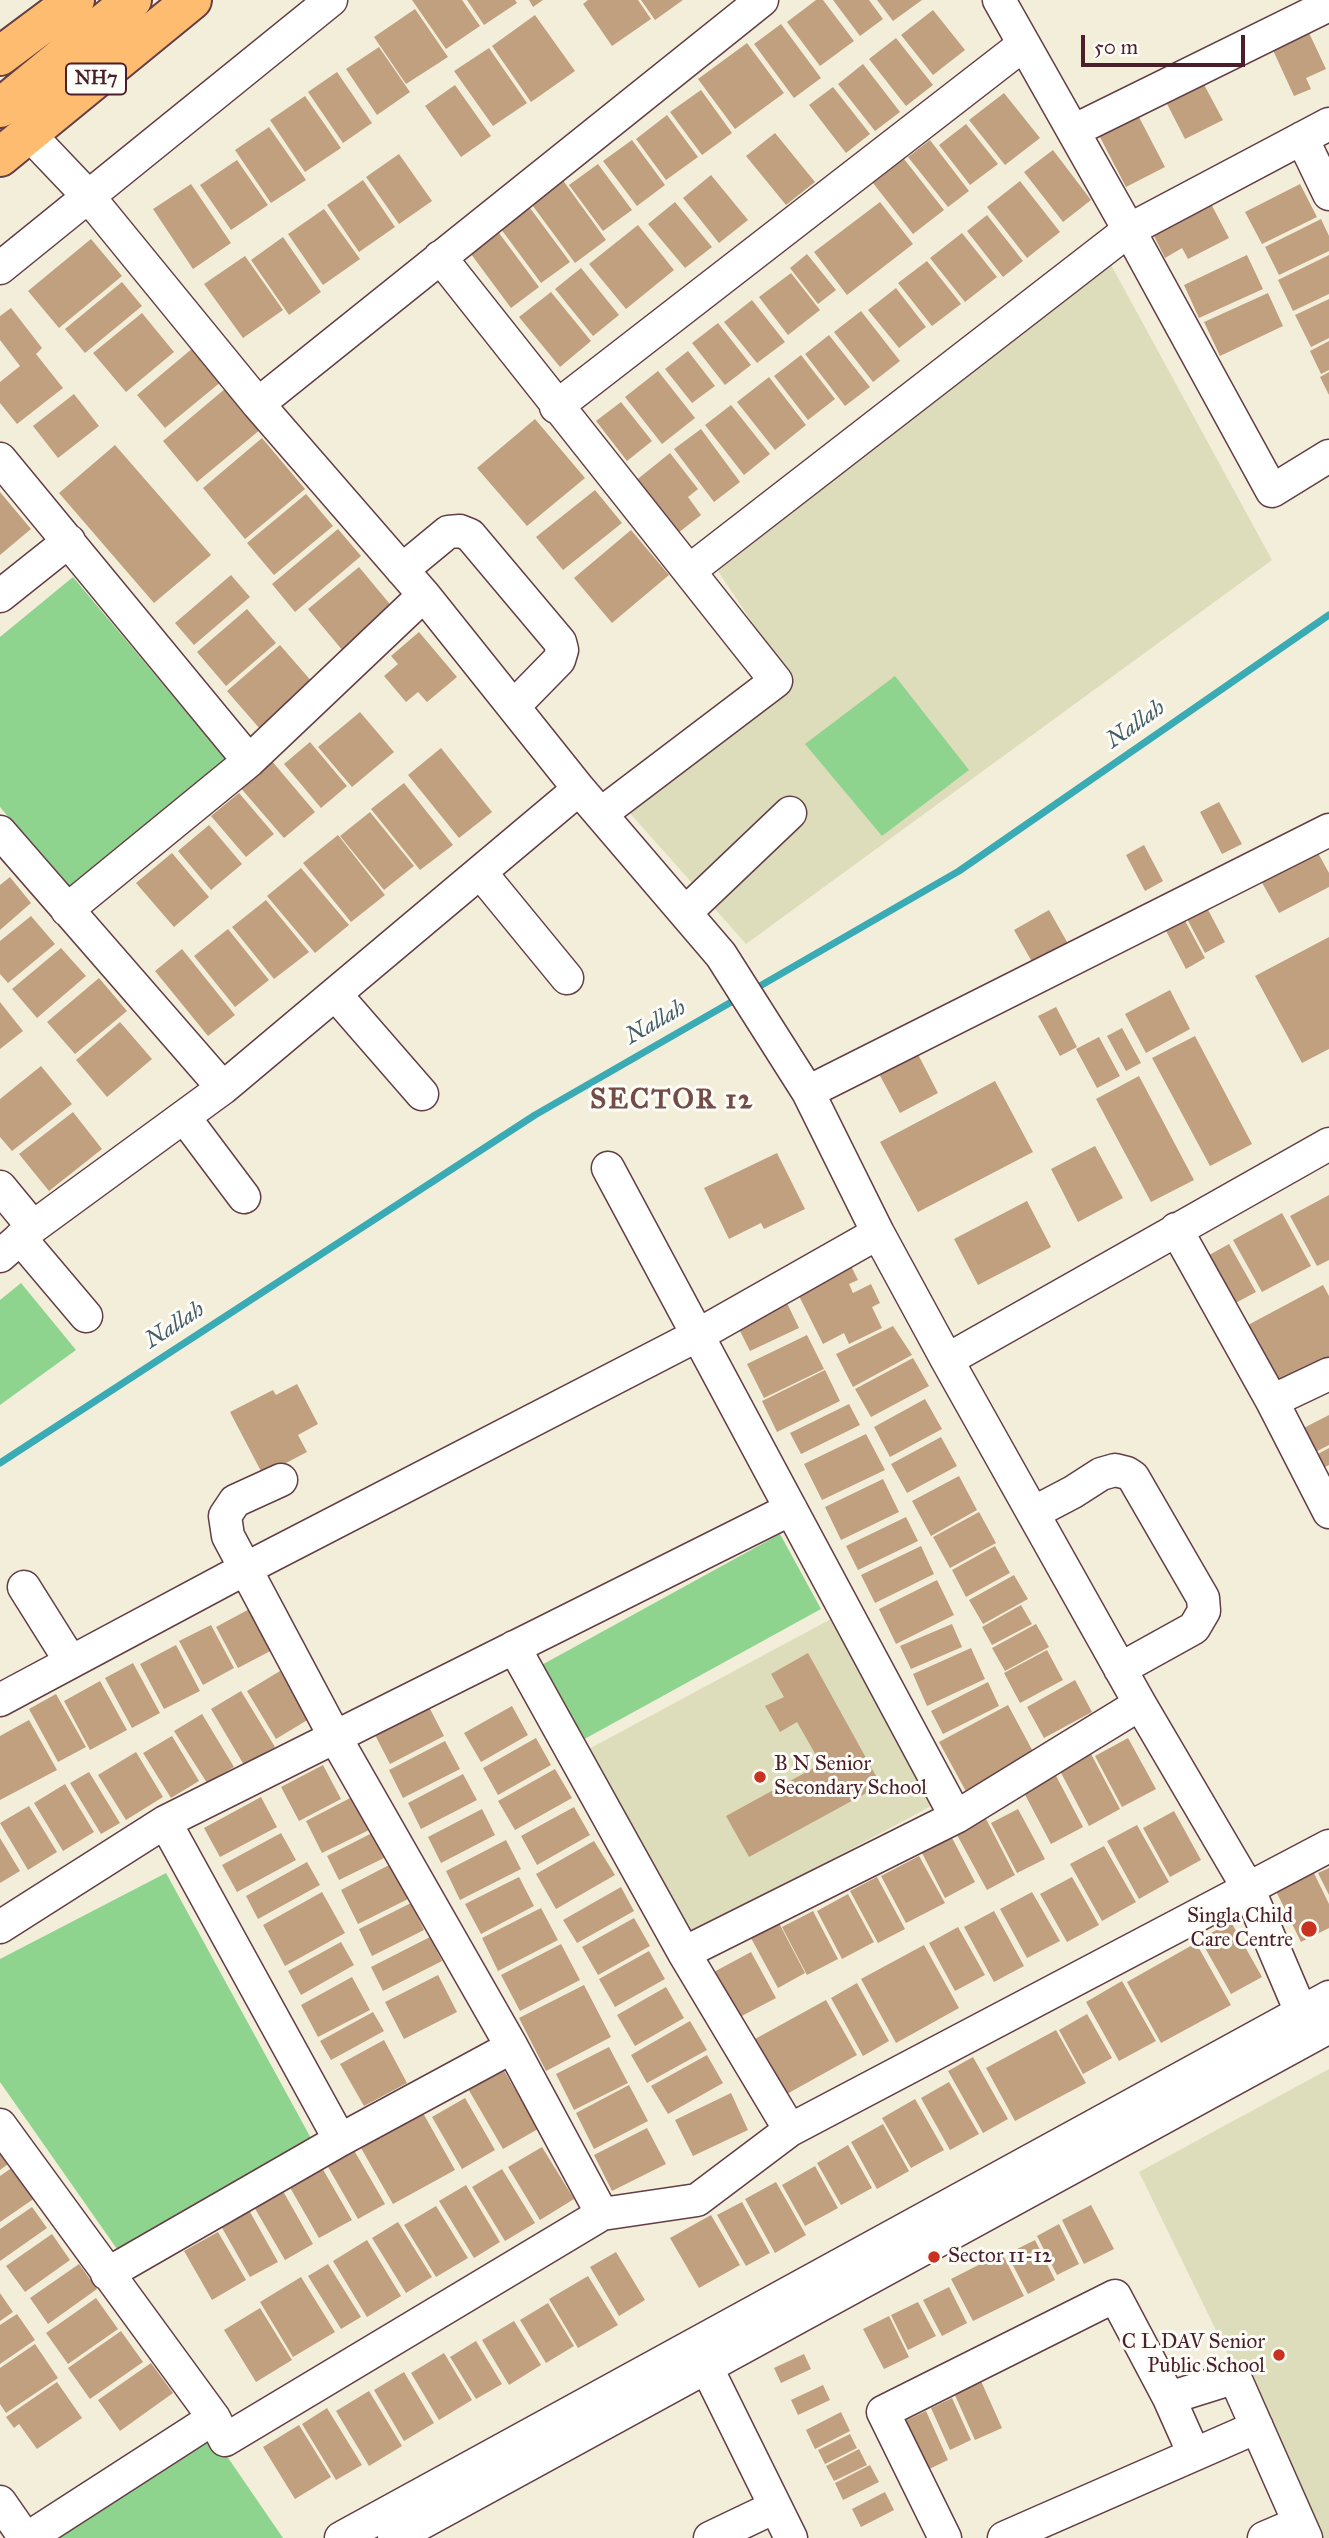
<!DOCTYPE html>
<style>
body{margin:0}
#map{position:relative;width:1329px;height:2538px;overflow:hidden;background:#f3eeda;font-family:"IM FELL Great Primer",serif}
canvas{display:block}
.scale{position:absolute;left:1081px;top:35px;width:164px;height:32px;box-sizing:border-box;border:4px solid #4a1f2b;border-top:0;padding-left:9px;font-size:21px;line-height:24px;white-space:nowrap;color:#4a1f2b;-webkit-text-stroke:5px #fdfcf7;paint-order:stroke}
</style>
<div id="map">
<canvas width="1329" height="2538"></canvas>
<div class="scale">50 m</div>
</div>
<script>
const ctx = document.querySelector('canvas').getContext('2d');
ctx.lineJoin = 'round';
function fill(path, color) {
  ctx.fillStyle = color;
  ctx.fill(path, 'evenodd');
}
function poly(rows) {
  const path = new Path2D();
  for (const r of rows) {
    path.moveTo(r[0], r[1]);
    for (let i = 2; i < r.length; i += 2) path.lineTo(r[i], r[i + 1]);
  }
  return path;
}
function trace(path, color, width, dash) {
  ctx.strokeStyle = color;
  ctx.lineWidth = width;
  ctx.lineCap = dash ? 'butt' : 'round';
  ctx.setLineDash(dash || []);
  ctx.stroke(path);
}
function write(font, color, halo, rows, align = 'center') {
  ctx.font = font + ' "IM FELL Great Primer",serif';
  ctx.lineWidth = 6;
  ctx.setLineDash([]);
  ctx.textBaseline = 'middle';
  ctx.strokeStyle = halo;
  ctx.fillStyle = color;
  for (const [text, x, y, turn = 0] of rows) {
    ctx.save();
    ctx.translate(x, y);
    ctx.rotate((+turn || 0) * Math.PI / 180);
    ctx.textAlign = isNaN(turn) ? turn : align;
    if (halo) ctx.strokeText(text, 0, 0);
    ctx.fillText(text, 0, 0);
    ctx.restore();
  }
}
const built = poly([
 [1110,263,1272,560,746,944,629,812,791,681,718,571],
 [831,1619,935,1804,691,1935,585,1751],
 [1329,2069,1329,2538,1317,2538,1139,2172]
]);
const green = poly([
 [73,577,228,762,72,892,0,807,0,637],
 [895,676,969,770,882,836,805,744],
 [21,1283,76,1350,0,1405,0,1300],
 [780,1534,821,1609,579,1742,538,1667],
 [166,1873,318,2151,124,2259,0,2082,0,1959],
 [211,2433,283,2538,49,2538]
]);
const stream = poly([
 [753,990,959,871,1329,615],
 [0,1463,535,1115,740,997]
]);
const building = poly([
 [412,0,462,0,480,26,446,49],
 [467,0,515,0,517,3,484,25],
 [529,0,543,0,533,7],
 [588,0,638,0,651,19,612,46,583,4],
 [641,0,683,0,655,20],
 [816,0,823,0,854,41,820,66,787,22],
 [833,0,869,0,883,19,860,36],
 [877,0,922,0,893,21],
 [415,9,448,57,406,84,374,37],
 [933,10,965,50,933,75,901,35],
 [535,15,575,71,531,102,492,46],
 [1302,18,1326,69,1306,78,1311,89,1294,96,1266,35],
 [781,24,821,78,794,98,754,44],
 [896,38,933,85,906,106,869,59],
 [747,43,784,93,735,129,698,79],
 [379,47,410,92,377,115,346,69],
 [489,48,527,103,493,126,454,71],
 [863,64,900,112,875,131,838,84],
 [337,72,372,123,343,143,308,92],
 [1201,79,1223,120,1185,139,1164,98],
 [455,85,491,136,461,157,425,106],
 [833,87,870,134,846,153,809,105],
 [701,90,732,133,702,155,670,112],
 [1004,93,1040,138,1005,165,969,120],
 [305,96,341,148,305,172,270,120],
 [1129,98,1165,167,1126,187,1090,118],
 [667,115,698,157,666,180,636,139],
 [966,124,998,164,970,185,939,145],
 [269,127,306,180,271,203,235,150],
 [775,133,815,182,786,205,746,156],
 [632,140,665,185,637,206,603,161],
 [930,140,969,191,948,207,908,157],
 [1053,150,1091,200,1063,222,1024,172],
 [399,154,432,201,399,224,366,177],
 [904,159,944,210,913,234,873,183],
 [237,160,268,205,231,230,200,185],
 [598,164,632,210,603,231,569,185],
 [711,175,748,220,719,243,683,198],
 [562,179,606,240,575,263,530,202],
 [363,180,395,227,359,252,327,205],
 [1020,181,1060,232,1027,258,987,207],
 [191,184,231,243,193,269,153,209],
 [1300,184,1317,217,1262,244,1245,212],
 [675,202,712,247,685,268,648,224],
 [880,202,913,244,847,295,814,252],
 [1210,202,1229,238,1188,259,1182,248,1165,258,1152,232],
 [530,208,570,262,541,283,501,229],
 [324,209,360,259,323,285,288,234],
 [987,215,1023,261,1003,277,967,231],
 [1321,219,1329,236,1329,251,1279,275,1265,247],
 [638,225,674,270,626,309,589,264],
 [499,233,539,287,511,308,471,254],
 [962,233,997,277,965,302,930,258],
 [283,237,321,292,289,315,251,260],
 [91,239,122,276,59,328,28,291],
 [807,254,836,290,818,304,790,268],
 [1247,255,1263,289,1199,318,1184,285],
 [1329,255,1329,294,1293,311,1278,280],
 [245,256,283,310,243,338,204,284],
 [927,261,961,304,932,326,898,283],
 [581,268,619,315,593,336,555,289],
 [791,273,820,310,788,335,759,297],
 [122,282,142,306,85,353,65,329],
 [896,288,926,327,899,348,868,310],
 [551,292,591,341,560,367,519,317],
 [1268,293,1283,326,1220,356,1204,322],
 [1329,299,1329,338,1311,347,1295,315],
 [752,300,785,342,757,363,724,322],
 [11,308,42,348,36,354,63,388,17,424,0,403,0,382,20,366,0,340,0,316],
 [861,311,900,361,873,382,834,332],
 [142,313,174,352,126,392,93,353],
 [718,323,751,365,725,385,692,343],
 [829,335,870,387,845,406,805,354],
 [1329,341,1329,370,1321,374,1310,351],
 [194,347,222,381,165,428,137,395],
 [688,351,715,386,692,403,665,369],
 [801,355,835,399,808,420,774,376],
 [658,371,695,418,662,444,625,397],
 [1329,372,1329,395,1320,377],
 [769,377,806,425,775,450,737,402],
 [226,388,261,429,197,482,163,441],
 [74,394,99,426,58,458,33,426],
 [621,402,652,441,627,461,596,421],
 [731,405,770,454,744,475,705,425],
 [535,419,585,478,527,526,477,468],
 [701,429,740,482,714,502,674,449],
 [262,438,305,489,245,539,203,488],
 [115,445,211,555,154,603,59,493],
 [670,453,698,489,688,497,701,515,678,533,634,482],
 [595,490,622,523,563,570,536,537],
 [0,492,31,529,0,555],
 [306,494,333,526,274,575,247,543],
 [338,529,361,556,295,612,272,584],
 [631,530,669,575,612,623,574,578],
 [359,567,394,609,343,651,308,609],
 [231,575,250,597,194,645,175,623],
 [247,609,276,643,226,686,197,652],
 [419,632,457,677,427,702,418,692,406,702,384,676,398,664,391,656],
 [280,645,313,683,260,729,227,691],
 [360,712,394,752,352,787,318,747],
 [310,742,347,786,321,808,284,764],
 [441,748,492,812,459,838,408,775],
 [271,760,315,812,284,838,239,786],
 [404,783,453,845,420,870,371,809],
 [239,793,274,834,246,857,211,816],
 [1219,802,1242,844,1222,854,1200,812],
 [370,812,414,866,384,890,340,836],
 [209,825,242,864,211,890,178,851],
 [338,835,385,895,351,922,303,863],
 [1312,842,1329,873,1329,887,1279,913,1256,872],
 [1144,845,1163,881,1145,891,1126,855],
 [172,853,209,897,174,927,136,883],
 [301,868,349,925,315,953,267,896],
 [10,877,31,903,0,930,0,885],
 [266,900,309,952,274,979,232,927],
 [1205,904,1225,942,1205,953,1185,915],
 [1049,910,1071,949,1036,969,1014,930],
 [31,916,55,944,8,983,0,974,0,941],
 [1183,917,1205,958,1186,969,1164,927],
 [228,929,269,980,235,1007,194,956],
 [1329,937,1329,1049,1302,1063,1255,976],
 [61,948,86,976,37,1018,12,989],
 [182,949,235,1015,208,1036,155,971],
 [99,978,127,1011,75,1054,47,1022],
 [1170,990,1190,1029,1146,1053,1125,1014],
 [0,1002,23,1031,0,1049],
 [1056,1007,1077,1047,1060,1056,1038,1016],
 [120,1022,152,1059,107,1097,76,1060],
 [1122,1028,1141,1063,1126,1071,1107,1036],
 [1195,1036,1252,1144,1210,1166,1152,1058],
 [909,1037,938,1093,900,1113,870,1057],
 [1099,1037,1120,1076,1097,1088,1076,1049],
 [41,1066,72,1104,12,1151,0,1137,0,1099],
 [1139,1076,1194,1180,1151,1202,1096,1099],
 [995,1081,1033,1152,918,1212,880,1142],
 [73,1112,102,1149,49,1191,19,1154],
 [1095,1146,1123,1198,1078,1222,1051,1169],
 [777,1153,805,1209,764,1229,761,1223,729,1239,704,1188],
 [1329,1195,1329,1260,1317,1266,1290,1216],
 [1027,1201,1051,1247,978,1285,954,1239],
 [1282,1213,1311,1266,1262,1292,1233,1240],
 [1229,1244,1256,1292,1228,1307,1202,1259],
 [848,1260,858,1280,849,1284,853,1293,871,1284,880,1303,872,1307,882,1328,849,1344,844,1333,823,1344,794,1286],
 [1323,1285,1329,1296,1329,1357,1280,1384,1248,1325],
 [785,1299,799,1328,750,1351,736,1323],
 [893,1326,912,1355,853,1387,836,1354],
 [807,1335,824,1369,764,1398,747,1364],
 [913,1358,929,1386,871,1417,855,1389],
 [825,1370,840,1401,777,1432,762,1401],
 [297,1384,318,1424,298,1435,307,1452,263,1475,230,1412,273,1390,276,1395],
 [925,1399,942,1429,890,1457,874,1427],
 [849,1404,860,1425,801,1454,790,1433],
 [1329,1415,1329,1445,1306,1457,1294,1433],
 [866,1434,885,1470,822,1500,804,1464],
 [941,1437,957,1466,907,1493,891,1464],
 [1329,1448,1329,1465,1321,1469,1314,1456],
 [959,1476,977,1510,931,1536,912,1501],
 [883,1479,899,1512,841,1540,825,1507],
 [979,1512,996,1543,950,1568,933,1537],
 [906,1517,918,1541,858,1570,846,1546],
 [921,1546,934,1574,875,1603,861,1575],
 [995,1546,1010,1573,966,1597,952,1570],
 [1014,1575,1028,1599,983,1624,969,1600],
 [937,1580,954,1615,896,1644,879,1609],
 [1021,1605,1032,1624,992,1645,982,1627],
 [255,1606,278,1647,238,1668,216,1627],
 [952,1624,962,1647,911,1669,900,1646],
 [1036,1624,1049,1647,1005,1671,992,1648],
 [211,1625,234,1668,203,1685,179,1641],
 [176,1645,200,1691,164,1709,140,1664],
 [971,1648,985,1679,927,1706,913,1674],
 [1047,1650,1063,1680,1020,1703,1004,1673],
 [808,1653,881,1785,749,1857,726,1816,821,1764,797,1722,780,1732,765,1706,784,1697,771,1674],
 [133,1663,160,1713,132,1728,105,1678],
 [280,1671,309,1719,276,1739,247,1691],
 [1075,1680,1092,1712,1044,1738,1027,1707],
 [100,1681,127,1730,90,1750,64,1701],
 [988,1682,999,1706,943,1734,931,1711],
 [241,1691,275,1747,244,1765,211,1709],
 [56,1694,86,1747,58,1762,29,1709],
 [428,1705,444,1736,390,1764,374,1733],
 [1008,1705,1037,1759,968,1795,939,1742],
 [512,1706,528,1735,481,1762,464,1733],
 [202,1714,234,1767,207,1783,174,1731],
 [29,1720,57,1770,0,1800,0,1736],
 [172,1736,199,1781,171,1798,143,1753],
 [536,1738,551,1765,498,1795,483,1768],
 [1128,1738,1156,1789,1122,1807,1095,1756],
 [445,1741,460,1769,403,1798,389,1770],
 [136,1752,163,1797,126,1820,98,1775],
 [1090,1752,1120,1809,1089,1826,1059,1769],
 [323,1765,341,1799,299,1821,281,1787],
 [555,1769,572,1798,515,1830,498,1801],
 [89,1772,120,1823,101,1834,70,1783],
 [1054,1772,1083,1827,1051,1844,1022,1789],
 [463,1774,477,1800,421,1829,408,1803],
 [65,1784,94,1832,63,1851,34,1803],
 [354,1796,371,1829,322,1853,306,1821],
 [261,1797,277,1827,220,1857,204,1828],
 [29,1806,57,1852,28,1870,0,1823],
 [574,1807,590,1835,537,1865,521,1836],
 [482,1809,495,1835,441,1863,428,1837],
 [1018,1809,1045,1859,1017,1873,991,1823],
 [1174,1811,1201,1860,1170,1877,1143,1828],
 [986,1819,1015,1875,987,1890,957,1835],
 [1137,1825,1169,1882,1139,1899,1107,1841],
 [281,1833,296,1860,237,1892,222,1865],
 [372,1833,384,1858,339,1880,327,1856],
 [951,1836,975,1882,945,1898,921,1851],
 [0,1838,20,1871,0,1883],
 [506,1840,521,1869,460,1900,446,1871],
 [594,1841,615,1875,556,1909,536,1874],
 [1104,1846,1136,1902,1102,1921,1070,1864],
 [919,1856,945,1903,906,1923,881,1876],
 [307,1862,320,1885,258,1919,246,1896],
 [391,1864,408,1899,358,1924,341,1890],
 [1310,1865,1329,1904,1329,1928,1301,1942,1272,1883],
 [1329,1868,1329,1895,1318,1873],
 [519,1877,534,1906,481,1934,465,1904],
 [877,1877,905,1929,878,1943,850,1891],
 [1072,1877,1099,1925,1067,1942,1040,1894],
 [621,1887,634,1911,577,1943,563,1920],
 [322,1892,345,1933,285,1966,263,1925],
 [1032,1892,1060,1941,1027,1958,1000,1909],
 [848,1894,874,1942,842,1959,817,1911],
 [411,1903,424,1930,372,1956,359,1929],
 [541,1908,558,1940,498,1971,482,1938],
 [813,1911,838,1959,807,1975,782,1927],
 [994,1911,1024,1966,994,1982,964,1927],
 [634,1918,650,1946,598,1975,582,1947],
 [1231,1922,1262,1977,1231,1994,1200,1939],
 [779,1923,805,1973,778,1988,751,1938],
 [958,1927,985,1975,955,1991,929,1943],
 [430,1937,442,1961,383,1991,371,1967],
 [341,1942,354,1965,301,1995,288,1971],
 [1196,1943,1231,2005,1161,2043,1127,1982],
 [561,1944,580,1980,520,2011,501,1975],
 [924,1945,959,2008,896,2043,861,1979],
 [649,1951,665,1979,615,2007,599,1979],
 [751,1952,776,1998,736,2019,712,1973],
 [438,1975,457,2012,404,2039,385,2002],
 [352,1977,370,2010,318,2037,301,2005],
 [1122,1981,1156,2041,1119,2061,1086,2002],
 [857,1983,889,2041,863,2056,831,1998],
 [584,1985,611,2037,546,2071,519,2018],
 [666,1987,684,2018,635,2046,617,2015],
 [826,2000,857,2055,785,2095,755,2039],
 [373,2012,384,2031,331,2060,320,2041],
 [1087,2014,1112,2058,1083,2074,1059,2030],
 [690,2021,707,2050,647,2083,631,2055],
 [1056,2030,1086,2083,1015,2121,986,2068],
 [384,2040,407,2083,364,2106,340,2064],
 [609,2047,628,2083,574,2110,556,2074],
 [707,2055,723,2083,668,2114,651,2086],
 [973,2057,1008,2119,983,2133,948,2071],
 [502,2067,538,2129,503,2149,467,2087],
 [949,2082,979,2134,950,2150,921,2098],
 [629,2085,648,2121,594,2149,576,2113],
 [731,2093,748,2130,693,2156,675,2120],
 [465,2098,495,2150,462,2169,432,2117],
 [915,2099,944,2150,911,2168,882,2118],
 [423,2113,455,2170,393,2204,361,2148],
 [883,2124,909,2171,877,2189,851,2142],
 [647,2128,666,2164,612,2191,594,2155],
 [351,2145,385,2204,358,2219,324,2160],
 [848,2145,872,2188,841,2205,817,2163],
 [0,2146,11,2162,0,2170],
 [542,2147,574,2199,540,2220,508,2167],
 [321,2166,352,2220,319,2238,288,2184],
 [815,2166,838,2208,805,2226,782,2185],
 [13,2167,35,2198,0,2222,0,2176],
 [502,2169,535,2223,505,2241,472,2187],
 [776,2182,806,2235,775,2253,745,2199],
 [279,2184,313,2244,285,2260,250,2200],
 [466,2185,500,2242,474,2258,439,2201],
 [742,2202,770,2253,746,2266,717,2215],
 [245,2203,278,2262,250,2277,217,2219],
 [1091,2205,1114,2249,1084,2264,1062,2220],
 [436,2206,468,2258,436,2277,404,2225],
 [32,2207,47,2228,0,2261,0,2229],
 [711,2215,740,2265,699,2288,670,2238],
 [398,2222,432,2277,406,2293,372,2238],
 [1059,2224,1079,2264,1057,2275,1037,2236],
 [218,2232,246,2280,212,2300,184,2251],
 [52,2234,70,2260,25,2292,6,2266],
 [367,2240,401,2296,367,2317,333,2261],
 [1035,2240,1055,2280,1028,2294,1007,2254],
 [616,2252,645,2300,619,2316,590,2267],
 [1002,2253,1024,2296,973,2321,951,2279],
 [79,2264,97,2289,48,2324,30,2298],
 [328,2264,361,2317,341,2329,308,2276],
 [588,2276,618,2325,578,2348,549,2299],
 [301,2277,335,2332,293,2357,260,2302],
 [949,2287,967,2323,942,2336,923,2300],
 [0,2293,13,2312,0,2321],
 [96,2298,118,2329,68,2364,46,2333],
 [918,2302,936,2336,908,2350,891,2315],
 [548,2303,574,2346,546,2363,520,2320],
 [260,2308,292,2360,256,2382,224,2330],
 [17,2314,35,2340,0,2364,0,2325],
 [889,2316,909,2357,884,2369,863,2329],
 [514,2321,541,2365,509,2385,482,2340],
 [121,2331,143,2362,90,2399,68,2368],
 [476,2341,502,2384,476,2399,450,2357],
 [35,2344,58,2378,6,2413,0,2404,0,2368],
 [444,2353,472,2400,439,2420,411,2373],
 [804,2354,811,2369,781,2383,774,2368],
 [151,2363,173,2393,120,2431,98,2400],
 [404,2372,434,2423,404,2441,374,2390],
 [981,2381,1002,2428,975,2440,954,2393],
 [57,2382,82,2418,37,2449,19,2424,14,2428,6,2417],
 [823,2385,830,2400,798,2415,791,2400],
 [369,2391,402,2446,369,2466,336,2411],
 [952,2398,971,2440,950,2450,931,2408],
 [327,2408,362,2465,336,2480,302,2424],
 [926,2411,948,2460,923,2472,900,2423],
 [841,2412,850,2431,815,2449,806,2430],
 [299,2425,331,2477,295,2499,263,2447],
 [850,2434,857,2448,825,2464,818,2450],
 [859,2449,867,2465,834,2481,826,2466],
 [870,2465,879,2482,843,2500,835,2483],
 [885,2492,894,2510,861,2527,852,2509]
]);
const minor = poly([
 [999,0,1129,230,1272,491,1329,456],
 [1073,131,1329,5],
 [29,134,88,196,258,404,424,595,579,789,721,955,808,1092,878,1233,947,1360,1140,1704,1248,1888,1301,2012,1314,2035],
 [1302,138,1329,194],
 [440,257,776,681,602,813],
 [0,268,331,0],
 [258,404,762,0],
 [556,407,1023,45],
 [0,459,249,761],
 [402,570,448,532,460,531,470,535,560,642,562,650,559,660,514,706],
 [689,571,1129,230,1329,124],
 [0,596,69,541],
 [0,832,223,1088],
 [480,872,567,978],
 [67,910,249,761,424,595],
 [685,913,790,813],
 [335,994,422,1094],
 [808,1092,1329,830],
 [184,1117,244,1197],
 [608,1168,956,1817],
 [0,1187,33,1227],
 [1176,1229,1272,1401,1329,1512],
 [20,1238,86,1316],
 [0,1256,33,1227,223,1088,579,789],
 [947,1360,1329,1144],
 [1272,1401,1329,1374],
 [281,1480,235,1501,225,1516,228,1536,335,1737,512,2047,602,2214],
 [1033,1513,1073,1492,1101,1474,1115,1470,1127,1473,1133,1477,1203,1598,1204,1611,1194,1628,1120,1669],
 [24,1587,71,1662],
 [514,1647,684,1953,790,2130],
 [0,1700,245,1569,698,1335,878,1233],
 [165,1822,340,2140],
 [0,1927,165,1822,791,1509],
 [684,1953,956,1817,1140,1704],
 [0,2125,214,2418,225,2440,602,2214,697,2200,790,2130,1329,1846],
 [107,2274,340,2140,512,2047],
 [697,2348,791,2538],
 [1169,2398,1194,2454],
 [0,2502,25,2538],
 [28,2538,214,2418],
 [341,2538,1329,1997],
 [394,2538,1329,2027],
 [710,2538,775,2507],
 [945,2538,883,2412,1115,2296,1169,2398,1233,2378,1236,2380,1306,2538],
 [1004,2538,1257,2427],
 [1264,2538,1299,2523]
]);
const highway = poly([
 [0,56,75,0],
 [0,108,132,0],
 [0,157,192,0]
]);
const markers = [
 [760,1777,7,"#c8321e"],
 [1309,1929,9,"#c8321e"],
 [934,2257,7,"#c8321e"],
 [1279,2355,7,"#c8321e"]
];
const shields = [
 [96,79,60]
];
const shieldNames = [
 ["NH7",96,79]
];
const poiNames = [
 ["B N Senior",774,1765],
 ["Secondary School",774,1789],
 ["Singla Child",1293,1917,"right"],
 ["Care Centre",1293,1941,"right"],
 ["Sector 11-12",948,2257],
 ["C L DAV Senior",1265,2343,"right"],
 ["Public School",1265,2367,"right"]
];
const waterNames = [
 ["Nallah",1136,725,-35],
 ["Nallah",656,1023,-30],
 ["Nallah",175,1326,-33]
];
const districtNames = [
 ["SECTOR 12",672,1101]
];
fill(built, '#ddddbc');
fill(green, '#8ed48e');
trace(stream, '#3aabb4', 7);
fill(building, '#c0a07e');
trace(minor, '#633e45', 35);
trace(highway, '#633e45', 42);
trace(minor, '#fff', 32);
trace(highway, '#febc70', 38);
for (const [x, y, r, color] of markers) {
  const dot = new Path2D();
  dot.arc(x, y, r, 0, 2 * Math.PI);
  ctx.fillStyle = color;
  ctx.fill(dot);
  trace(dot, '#fdfcf7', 2.5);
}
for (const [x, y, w] of shields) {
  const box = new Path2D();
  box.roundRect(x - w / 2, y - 15.5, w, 31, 5);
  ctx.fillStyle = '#fdfcf7';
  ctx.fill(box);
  trace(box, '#4a1f2b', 2);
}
write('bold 19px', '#4a1f2b', null, shieldNames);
write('21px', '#4a1f2b', '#fdfcf7', poiNames, 'left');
write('italic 23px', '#435e69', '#fdfcf7', waterNames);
ctx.letterSpacing = '2px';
write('bold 28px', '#734c48', '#fdfcf7', districtNames);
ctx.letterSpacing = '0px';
</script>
